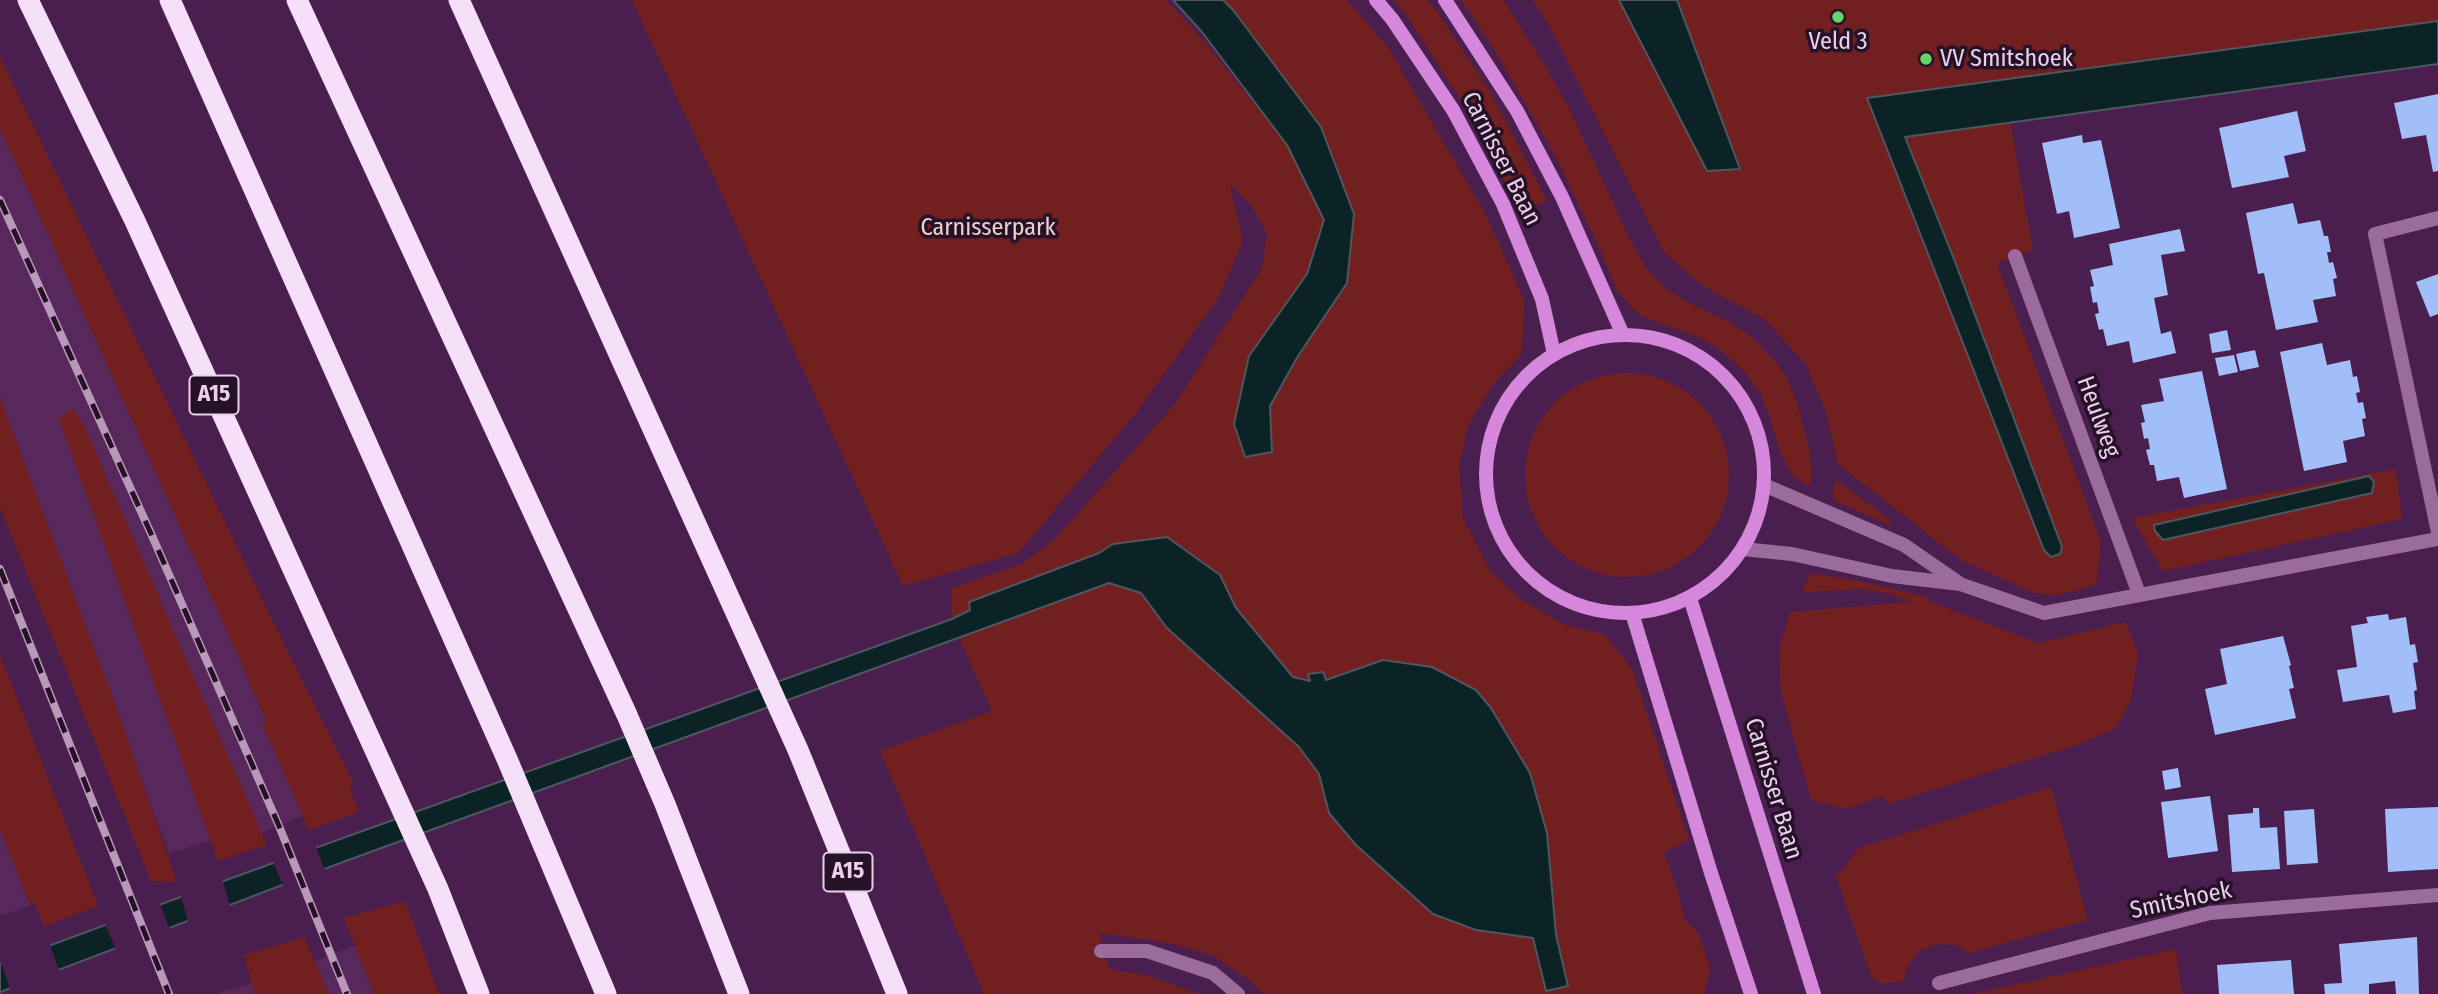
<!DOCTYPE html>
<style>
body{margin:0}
canvas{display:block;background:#4a1e4e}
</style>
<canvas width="2438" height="994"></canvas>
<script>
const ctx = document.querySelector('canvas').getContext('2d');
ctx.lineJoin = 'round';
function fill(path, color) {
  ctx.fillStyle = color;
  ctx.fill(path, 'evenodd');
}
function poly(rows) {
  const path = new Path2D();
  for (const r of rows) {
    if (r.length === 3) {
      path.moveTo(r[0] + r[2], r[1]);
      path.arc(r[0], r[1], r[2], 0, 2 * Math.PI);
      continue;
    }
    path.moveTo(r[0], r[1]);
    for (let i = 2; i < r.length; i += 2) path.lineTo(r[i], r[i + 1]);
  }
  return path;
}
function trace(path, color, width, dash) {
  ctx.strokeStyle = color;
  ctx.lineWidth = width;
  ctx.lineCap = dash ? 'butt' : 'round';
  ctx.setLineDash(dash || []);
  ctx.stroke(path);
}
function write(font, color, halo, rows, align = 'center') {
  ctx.font = font + ' "Fira Sans Condensed",sans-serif';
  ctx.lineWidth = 7;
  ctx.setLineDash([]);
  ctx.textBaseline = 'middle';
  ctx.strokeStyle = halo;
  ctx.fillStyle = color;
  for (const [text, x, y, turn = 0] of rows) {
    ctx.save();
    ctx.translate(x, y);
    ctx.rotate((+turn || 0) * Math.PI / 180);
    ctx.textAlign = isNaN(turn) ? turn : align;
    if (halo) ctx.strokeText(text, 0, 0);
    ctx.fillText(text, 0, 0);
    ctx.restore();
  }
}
const built = poly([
 [0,128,238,655,266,722,262,723,303,816,261,833,198,688,212,840,169,853,0,398],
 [0,829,30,905,35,904,0,916],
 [355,945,374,994,328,994,313,962],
 [252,983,255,994,214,994,229,990]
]);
const green = poly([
 [632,0,1166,0,1204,41,1287,145,1324,220,1307,274,1249,356,1234,424,1245,457,1272,452,1270,406,1298,356,1347,283,1321,127,1223,0,1347,0,1389,49,1487,217,1524,300,1522,354,1493,384,1468,426,1459,467,1463,518,1490,571,1522,600,1565,625,1604,634,1632,669,1689,840,1664,852,1678,892,1684,919,1699,934,1710,968,1705,994,1263,994,1249,980,1214,956,1170,943,1099,933,1109,969,1146,975,1199,994,984,994,880,751,992,711,959,638,1109,583,1141,593,1167,628,1299,747,1319,774,1329,813,1356,845,1389,873,1508,936,1533,938,1545,991,1568,985,1556,935,1551,884,1491,708,1476,690,1432,667,1383,660,1325,681,1309,675,1311,681,1302,681,1293,677,1236,608,1220,575,1113,544,1099,553,952,619,952,588,1020,565,1055,539,1175,404,1262,268,1267,234,1250,204,1230,185,1243,241,1219,297,1137,412,1018,553,903,586],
 [1394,0,1428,0,1439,14,1492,95,1547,201,1519,213,1500,170,1476,124,1407,16],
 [1461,0,1503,0,1543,62,1569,108,1629,237,1647,269,1665,288,1689,303,1730,322,1752,337,1774,360,1785,375,1796,400,1808,444,1811,462,1811,482,1808,486,1794,476,1787,466,1780,451,1769,414,1759,391,1744,371,1722,351,1701,338,1639,315,1617,290,1597,243,1558,161,1493,47],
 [1532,0,1619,0,1708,171,1740,169,1677,0,2438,0,2438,21,1868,98,2060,554,2062,547,1954,259,1905,137,2010,122,2033,250,1997,263,2101,542,2096,585,2056,595,2034,593,1961,560,1838,464,1826,413,1806,364,1764,319,1701,285,1664,252,1548,23],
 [0,57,280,636,354,784,349,786,359,812,309,830,262,723,266,721,238,655,0,128],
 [1627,475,102],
 [0,398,117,709,177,882,151,881,0,507],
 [73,408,83,423,267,845,218,861,59,419],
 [2396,469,2402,519,2163,571,2132,518],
 [2368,476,2374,482,2154,525],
 [1838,481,1889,519,1891,522,1889,525,1835,501,1833,498,1835,482],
 [1811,573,1861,581,1930,598,1928,601,2039,643,2126,622,2138,654,2131,700,2116,728,2080,744,1887,804,1884,796,1845,809,1811,800,1781,692,1779,650,1790,612,1910,602,1892,594,1863,589,1805,592,1803,588],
 [0,655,98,906,44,926,35,904,30,905,0,829],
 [2051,787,2088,920,1969,953,1955,945,1937,944,1919,951,1908,965,1904,981,1881,984,1872,978,1836,877,1859,848],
 [405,901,439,994,374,994,344,918],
 [304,937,329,994,255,994,244,955],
 [2176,949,2182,994,1977,994,1977,993]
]);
const water = poly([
 [1173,0,1223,0,1233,10,1321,127,1354,214,1347,283,1298,356,1270,406,1272,452,1245,457,1234,424,1249,356,1307,274,1324,220,1287,145,1202,32,1173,0],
 [1619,0,1677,0,1740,169,1707,171,1619,0],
 [2438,21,2438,64,1905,137,1954,259,2062,547,2060,554,2051,557,2044,550,1867,98,2438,21],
 [2369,476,2374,482,2372,493,2163,540,2155,531,2154,525,2369,476],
 [1167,537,1220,575,1236,608,1293,677,1310,681,1308,674,1323,672,1326,680,1383,660,1432,667,1476,690,1491,708,1530,773,1547,833,1556,935,1568,986,1546,991,1533,938,1476,930,1433,914,1356,845,1329,813,1319,774,1299,747,1167,628,1141,593,1109,583,343,862,0,992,0,964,229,879,952,619,970,610,969,602,1099,553,1113,544,1167,537]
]);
const pier = poly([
 [315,844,326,873,284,888,272,859],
 [222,878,231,909,189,925,180,893],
 [159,901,171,932,117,952,104,921],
 [49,942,60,973,11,992,0,960]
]);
const building = poly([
 [2438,94,2438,171,2433,172,2426,135,2402,139,2394,103],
 [2297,111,2306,151,2284,156,2289,177,2232,188,2219,128],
 [2082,135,2083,143,2101,140,2120,228,2074,238,2069,211,2057,214,2042,143],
 [2293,203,2298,224,2320,220,2324,236,2328,236,2331,252,2327,252,2329,263,2333,262,2337,278,2333,279,2336,296,2313,300,2318,322,2276,330,2264,273,2258,274,2246,213],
 [2180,229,2185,251,2161,255,2168,295,2154,298,2161,334,2171,331,2176,353,2133,363,2129,341,2107,346,2103,329,2099,330,2095,314,2099,313,2097,302,2093,303,2090,287,2094,286,2090,270,2113,265,2109,244],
 [2438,274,2438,314,2430,317,2416,282],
 [2227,330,2231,350,2212,353,2209,334],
 [2322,343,2327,365,2350,360,2353,377,2357,376,2360,392,2356,393,2358,403,2363,402,2366,418,2362,419,2365,436,2343,441,2347,462,2304,471,2280,352],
 [2255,350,2259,367,2240,371,2236,354],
 [2234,355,2238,372,2219,376,2215,358],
 [2202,371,2227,489,2184,498,2179,477,2157,481,2154,465,2150,465,2146,450,2150,449,2148,438,2144,439,2141,423,2145,422,2141,405,2164,401,2159,379],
 [2388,614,2389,620,2406,617,2410,645,2415,644,2418,662,2413,663,2417,690,2414,691,2416,709,2393,713,2389,695,2343,702,2337,670,2357,667,2351,626,2368,623,2366,617],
 [2283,636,2291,665,2289,666,2294,688,2289,689,2296,718,2215,735,2205,689,2227,684,2220,649],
 [2178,768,2181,787,2165,790,2162,771],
 [2210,796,2218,851,2168,858,2161,802],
 [2438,807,2438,869,2388,872,2385,809],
 [2253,808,2259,808,2260,828,2277,827,2280,869,2232,872,2228,815,2253,813],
 [2314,809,2318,863,2287,865,2284,811],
 [2417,937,2419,994,2396,994,2395,981,2369,984,2369,994,2325,994,2324,984,2342,983,2339,944],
 [2291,960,2294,994,2219,994,2217,965]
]);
const lane = poly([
 [1101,951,1147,951,1213,973,1238,994]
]);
const street = poly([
 [2438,218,2375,234,2438,532],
 [2015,256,2139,594],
 [1764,485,1904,545,1959,583],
 [1743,549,1792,554,1892,576,1960,584,2044,613,2438,539],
 [1939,983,2210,913,2438,895]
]);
const secondary = poly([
 [1376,0,1392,19,1453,110,1503,204,1542,299,1554,354],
 [1445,0,1517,111,1562,197,1623,335],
 [1625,474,139],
 [1690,598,1814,994],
 [1632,613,1711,873,1751,994]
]);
const highway = poly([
 [28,0,135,221,438,889,479,994],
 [170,0,507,759,606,994],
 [297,0,627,715,665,804,739,994],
 [459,0,798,750,897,994]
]);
const rail = poly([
 [0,200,153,538,279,826,347,994],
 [0,569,169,994]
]);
const markers = [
 [1838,17,7,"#63d468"],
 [1926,59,7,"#63d468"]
];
const shields = [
 [214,395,49],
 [848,872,49]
];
const shieldNames = [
 ["A15",214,395],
 ["A15",848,872]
];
const poiNames = [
 ["Veld 3",1838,42],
 ["VV Smitshoek",1940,59,"left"]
];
const streetNames = [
 ["Carnisser Baan",1501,159,63],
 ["Heulweg",2098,417,70],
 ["Carnisser Baan",1773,789,73],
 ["Smitshoek",2181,901,-12]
];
const parkNames = [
 ["Carnisserpark",988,228]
];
fill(built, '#58275c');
fill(green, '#721f20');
fill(water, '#0b2325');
trace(water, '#4e5761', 2);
fill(pier, '#4a1e4e');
fill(building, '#a1bef8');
trace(lane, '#9b6b9e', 14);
trace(street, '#9b6b9e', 14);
trace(secondary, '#d588db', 14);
trace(highway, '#f6dff8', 21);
trace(rail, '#b998ba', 8);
trace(rail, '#261227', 5, [16]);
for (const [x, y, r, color] of markers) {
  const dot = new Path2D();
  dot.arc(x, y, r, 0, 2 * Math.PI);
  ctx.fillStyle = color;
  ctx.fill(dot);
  trace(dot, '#261227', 2.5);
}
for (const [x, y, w] of shields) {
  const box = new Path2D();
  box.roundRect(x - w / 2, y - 19.5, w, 39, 5);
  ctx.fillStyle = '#261227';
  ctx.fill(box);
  trace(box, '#ebd0ec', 2);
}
write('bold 23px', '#ebd0ec', null, shieldNames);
write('24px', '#ebd0ec', '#261227', poiNames);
write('24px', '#ebd0ec', '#261227', streetNames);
write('24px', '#f0d0cd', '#261227', parkNames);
</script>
